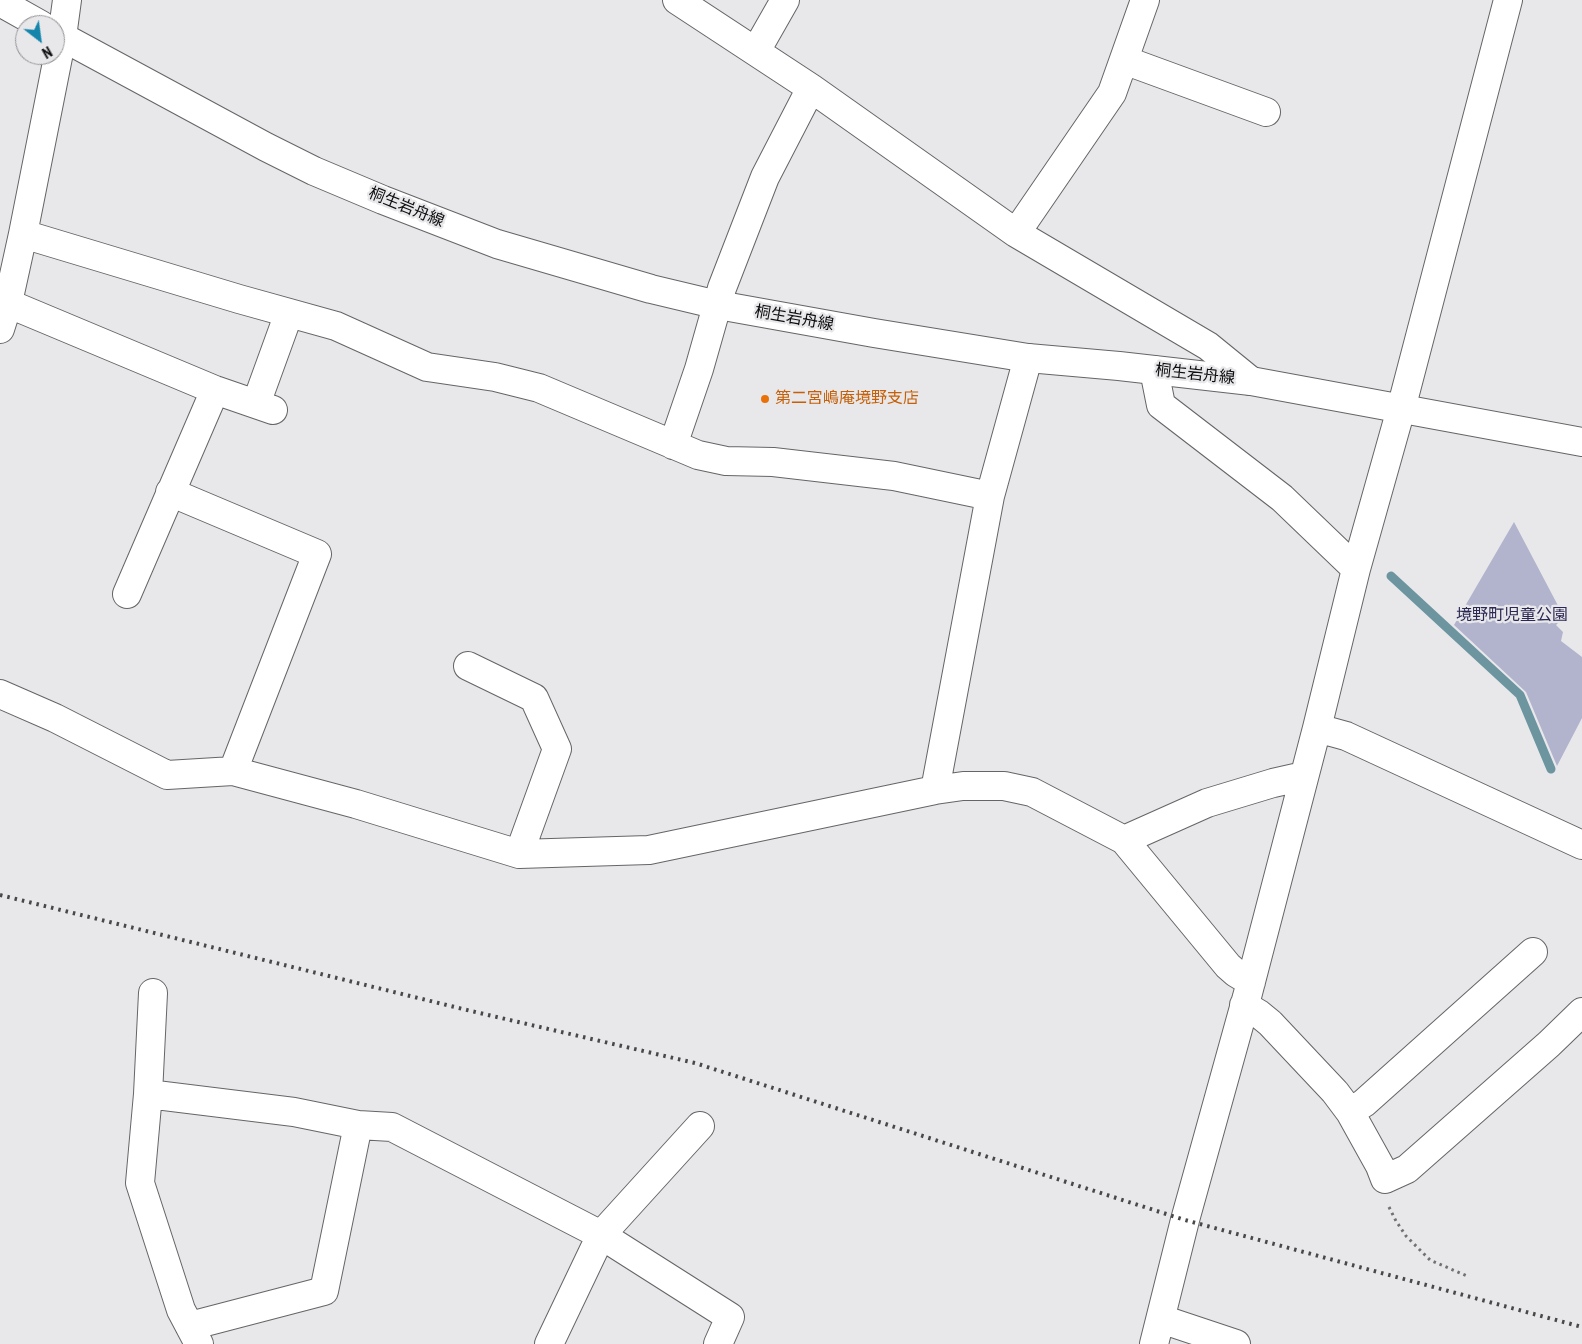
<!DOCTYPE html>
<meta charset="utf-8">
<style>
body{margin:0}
#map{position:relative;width:1582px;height:1344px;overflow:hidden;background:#e8e8eb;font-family:"Roboto Condensed",sans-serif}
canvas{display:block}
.north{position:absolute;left:15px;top:15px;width:50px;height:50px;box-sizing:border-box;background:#e8e8eb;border:1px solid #919193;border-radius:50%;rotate:150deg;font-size:14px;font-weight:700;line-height:20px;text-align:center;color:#0e0e0f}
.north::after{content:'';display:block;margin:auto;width:18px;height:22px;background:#1585ac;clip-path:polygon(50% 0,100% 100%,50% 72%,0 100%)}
</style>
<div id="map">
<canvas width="1582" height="1344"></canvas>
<div class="north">N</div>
</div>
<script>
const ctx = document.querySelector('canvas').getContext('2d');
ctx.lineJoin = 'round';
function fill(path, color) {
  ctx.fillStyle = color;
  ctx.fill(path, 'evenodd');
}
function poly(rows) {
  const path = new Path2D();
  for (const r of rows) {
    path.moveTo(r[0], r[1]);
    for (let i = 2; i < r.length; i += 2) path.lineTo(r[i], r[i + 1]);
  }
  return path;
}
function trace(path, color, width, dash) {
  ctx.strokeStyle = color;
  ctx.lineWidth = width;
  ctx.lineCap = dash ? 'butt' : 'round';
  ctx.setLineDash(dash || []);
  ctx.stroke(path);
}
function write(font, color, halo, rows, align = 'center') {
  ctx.font = font + ' "Roboto Condensed","Noto Sans JP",sans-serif';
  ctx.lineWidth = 4.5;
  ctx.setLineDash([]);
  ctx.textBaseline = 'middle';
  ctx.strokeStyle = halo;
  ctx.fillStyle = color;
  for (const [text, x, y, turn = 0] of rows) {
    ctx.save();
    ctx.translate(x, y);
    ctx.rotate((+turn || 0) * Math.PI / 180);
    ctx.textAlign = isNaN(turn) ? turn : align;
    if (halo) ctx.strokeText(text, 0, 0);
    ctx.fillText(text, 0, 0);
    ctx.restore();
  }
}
const green = poly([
 [1514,522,1564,617,1556,625,1563,632,1561,641,1582,657,1582,718,1557,766,1526,692,1454,625]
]);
const stream = poly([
 [1391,576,1520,695,1551,769]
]);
const path = poly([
 [1389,1207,1396,1221,1406,1236,1430,1260,1467,1276]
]);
const minor = poly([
 [677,0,811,88,1016,233,1208,346,1251,381],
 [756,51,785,0],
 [1124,60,1266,112],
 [1016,233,1112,93,1145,0],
 [23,234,239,299,336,326,427,367,495,377,539,388,698,455,726,461,773,462,894,476,990,496],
 [0,305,19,308,215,390,273,410],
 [0,329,7,307,23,234,62,37,67,0],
 [1154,370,1161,405,1282,498,1356,569],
 [256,404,289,313],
 [673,445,699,369,722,288,765,177,811,88],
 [170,492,317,554,233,771],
 [127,594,215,390],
 [468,666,534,698,557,749,519,854],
 [0,694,55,718,167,775,233,771,356,804,519,854,649,850,935,790,963,786,1004,786,1032,792,1124,840,1228,966,1236,973,1251,982],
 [1317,728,1346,736,1582,845],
 [935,790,990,496,1028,358],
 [1124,840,1207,803,1273,783,1304,776],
 [1244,1005,1259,1014,1270,1023,1335,1092,1350,1112,1380,1166,1385,1179,1407,1169,1549,1044,1582,1012],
 [148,1094,153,993],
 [1350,1112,1364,1103,1533,952],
 [1161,1319,1236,1344],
 [190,1326,324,1291,358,1125],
 [199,1344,181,1310,140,1183,148,1094,294,1112,358,1125,392,1127,601,1235,730,1317,718,1344],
 [549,1344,601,1235,700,1126],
 [1154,1344,1185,1220,1248,993,1317,728,1356,569,1401,409,1508,0]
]);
const major = poly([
 [0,2,41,25],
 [55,33,266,147,314,171,383,200,497,244,651,289,718,305,874,333,1028,358,1119,366,1251,381,1582,442]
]);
const rail = poly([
 [0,895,471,1011,695,1063,1185,1220,1582,1327]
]);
const markers = [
 [765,399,5,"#e8710a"]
];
const streetNames = [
 ["桐生岩舟線",406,208,22],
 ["桐生岩舟線",794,319,10],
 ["桐生岩舟線",1195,375,6]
];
const foodNames = [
 ["第二宮嶋庵境野支店",775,399]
];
const parkNames = [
 ["境野町児童公園",1512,616]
];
fill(green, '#b2b3cd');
trace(stream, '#6c95a0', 9);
trace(minor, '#656567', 30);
trace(major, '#656567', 30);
trace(path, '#717172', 3, [2.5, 4]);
trace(minor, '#fff', 28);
trace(major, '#fff', 28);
trace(rail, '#484849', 4, [2.5, 5]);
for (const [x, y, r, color] of markers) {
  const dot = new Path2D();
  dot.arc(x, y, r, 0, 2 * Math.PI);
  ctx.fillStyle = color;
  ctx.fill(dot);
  trace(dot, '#e8e8eb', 2);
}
write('16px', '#0e0e0f', '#e8e8eb', streetNames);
write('16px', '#c56008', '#e8e8eb', foodNames, 'left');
write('16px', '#2a2753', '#e8e8eb', parkNames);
</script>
